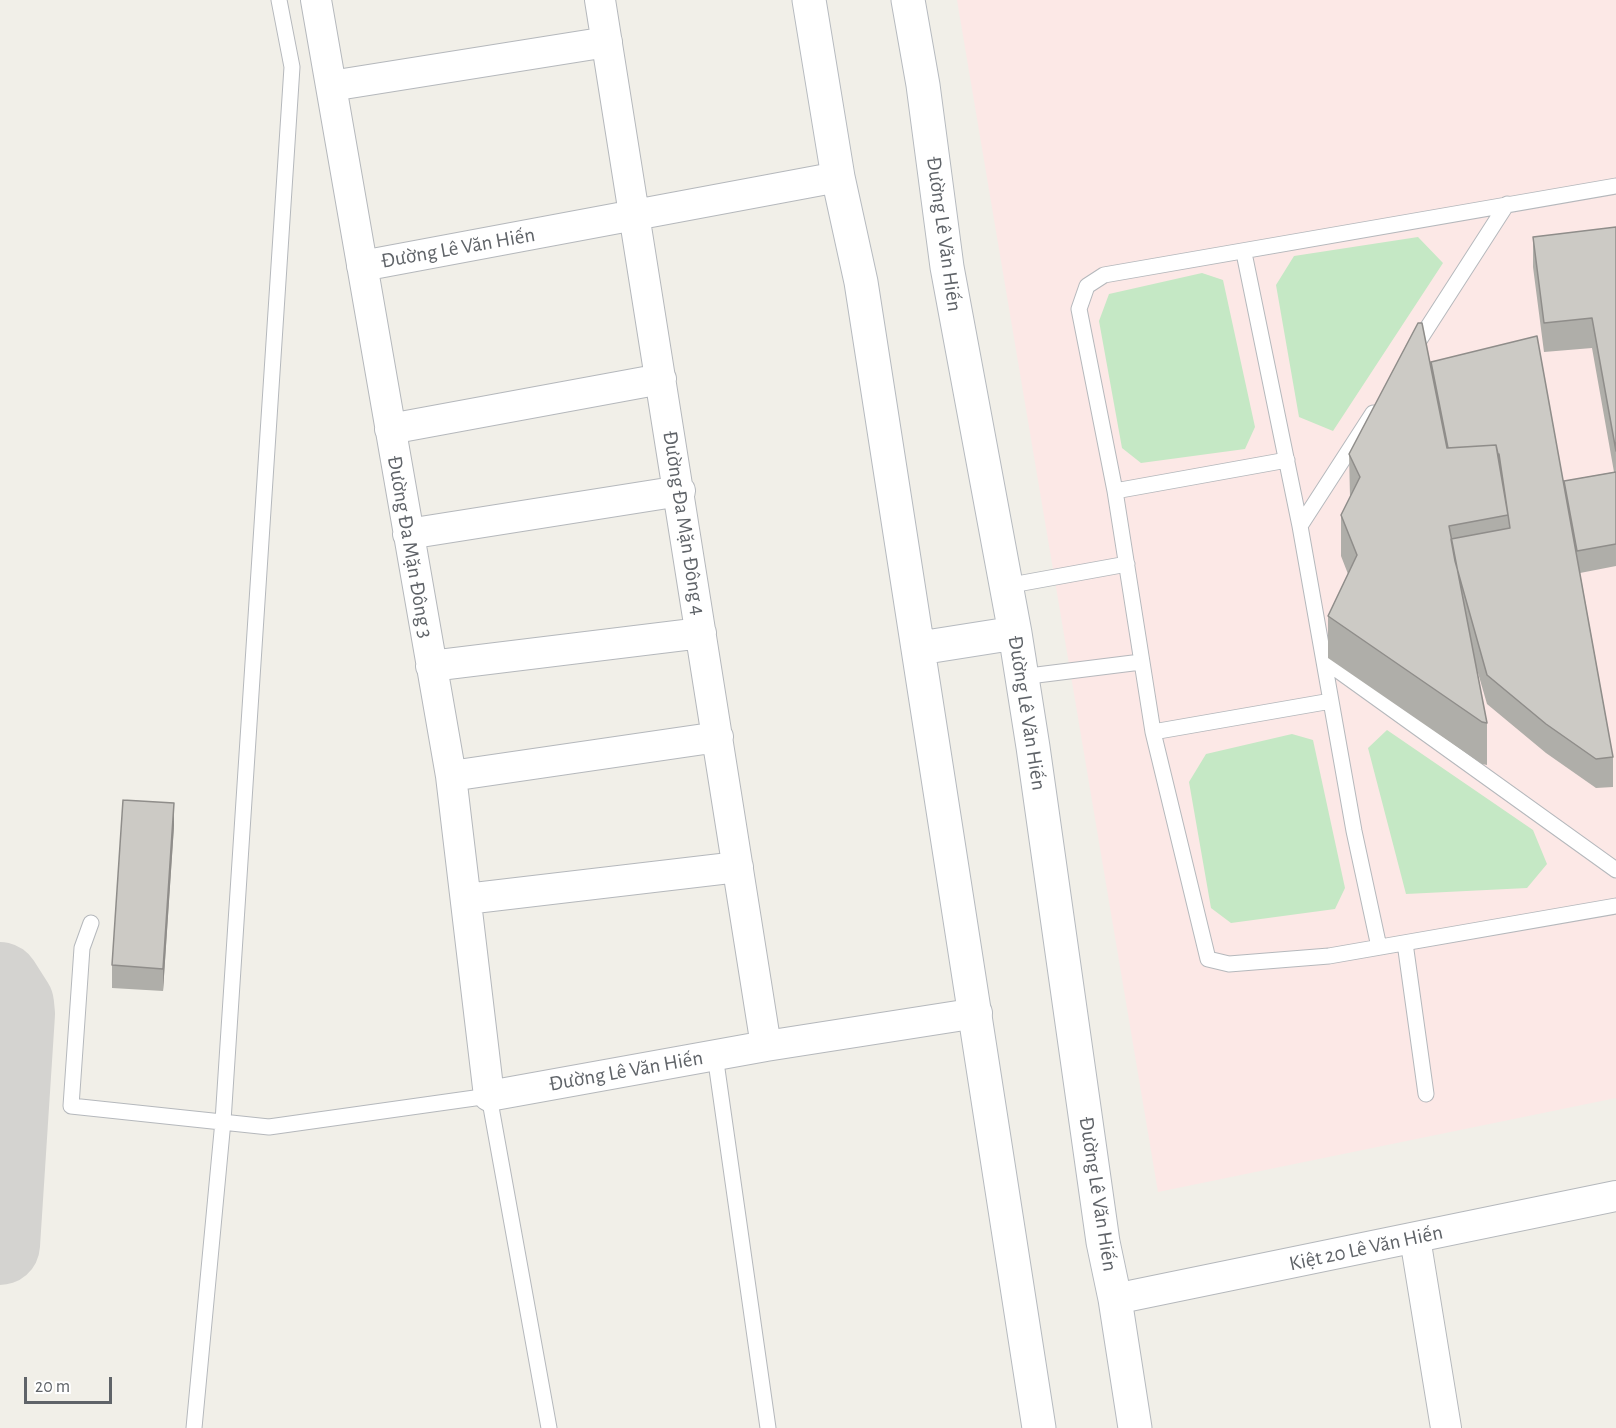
<!DOCTYPE html>
<meta charset="utf-8">
<style>
body{margin:0}
#map{position:relative;width:1616px;height:1428px;overflow:hidden;background:#f1efe8;font-family:"Alegreya Sans",sans-serif}
canvas{display:block}
.scale{position:absolute;left:24px;top:1377px;width:88px;height:27px;box-sizing:border-box;border:3px solid #5f6368;border-top:0;padding-left:8px;font-size:18px;line-height:21px;white-space:nowrap;color:#5f6368;-webkit-text-stroke:4px #fff;paint-order:stroke}
</style>
<div id="map">
<canvas width="1616" height="1428"></canvas>
<div class="scale">20 m</div>
</div>
<script>
const ctx = document.querySelector('canvas').getContext('2d');
ctx.lineJoin = 'round';
function fill(path, color) {
  ctx.fillStyle = color;
  ctx.fill(path, 'evenodd');
}
function poly(rows) {
  const path = new Path2D();
  for (const r of rows) {
    path.moveTo(r[0], r[1]);
    for (let i = 2; i < r.length; i += 2) path.lineTo(r[i], r[i + 1]);
  }
  return path;
}
function trace(path, color, width, dash) {
  ctx.strokeStyle = color;
  ctx.lineWidth = width;
  ctx.lineCap = dash ? 'butt' : 'round';
  ctx.setLineDash(dash || []);
  ctx.stroke(path);
}
function write(font, color, halo, rows, align = 'center') {
  ctx.font = font + ' "Alegreya Sans",sans-serif';
  ctx.lineWidth = 4.5;
  ctx.setLineDash([]);
  ctx.textBaseline = 'middle';
  ctx.strokeStyle = halo;
  ctx.fillStyle = color;
  for (const [text, x, y, turn = 0] of rows) {
    ctx.save();
    ctx.translate(x, y);
    ctx.rotate((+turn || 0) * Math.PI / 180);
    ctx.textAlign = isNaN(turn) ? turn : align;
    if (halo) ctx.strokeText(text, 0, 0);
    ctx.fillText(text, 0, 0);
    ctx.restore();
  }
}
const medical = poly([
 [957,0,1616,0,1616,1098,1158,1192]
]);
const green = poly([
 [1418,237,1443,263,1333,431,1299,417,1276,285,1294,256],
 [1202,273,1223,280,1255,427,1245,449,1141,463,1122,448,1099,321,1109,294],
 [1387,730,1533,830,1547,864,1527,888,1406,894,1368,748],
 [1292,734,1313,740,1345,888,1335,909,1231,923,1211,908,1189,782,1206,754]
]);
const taxiway = poly([
 [0,982,14,1004,15,1014,0,1245]
]);
const lane = poly([
 [1616,186,1104,275,1087,286,1079,309,1115,491,1153,732,1208,959,1229,964,1329,956,1616,906],
 [1244,253,1300,526,1354,831,1379,947],
 [1413,350,1507,204],
 [1115,491,1287,460],
 [1300,526,1373,413],
 [1006,586,1127,564],
 [1325,661,1616,870],
 [1021,677,1141,662],
 [1153,732,1331,701],
 [91,923,82,948,71,1106,269,1127,489,1096,549,1428],
 [1405,943,1426,1094],
 [715,1055,768,1428],
 [194,1428,223,1121,292,67,279,0]
]);
const street = poly([
 [316,0,451,776,489,1096,766,1046,977,1013],
 [600,0,766,1046],
 [331,86,607,42],
 [362,266,838,177],
 [390,429,661,379],
 [408,534,680,491],
 [431,666,701,633],
 [451,776,718,737],
 [466,899,738,867],
 [1415,1238,1446,1428],
 [1115,1299,1616,1196]
]);
const secondary = poly([
 [809,0,838,177,861,282,1039,1428],
 [908,0,923,85,947,267,1015,633,1033,747,1103,1242,1115,1299,1135,1428],
 [920,648,1015,633]
]);
const wall = poly([
 [1616,227,1616,566,1580,573,1613,757,1613,787,1596,788,1546,753,1487,704,1476,666,1487,723,1487,765,1482,764,1328,658,1328,616,1348,574,1341,556,1341,515,1350,497,1349,454,1431,369,1431,362,1564,487,1564,481,1614,472,1592,348,1544,352,1533,267,1533,237],
 [174,826,163,991,112,988,112,965]
]);
const shadedWall = poly([
 [174,803,174,826,163,991,163,969]
]);
const building = poly([
 [1616,227,1616,451,1592,318,1544,323,1533,237,1616,227],
 [1418,323,1422,323,1447,448,1496,445,1508,515,1449,526,1487,723,1482,722,1328,616,1357,555,1341,515,1360,477,1349,454,1418,323],
 [1537,336,1613,757,1596,759,1546,724,1487,675,1455,561,1451,539,1510,528,1499,454,1498,454,1496,445,1448,448,1431,362,1537,336],
 [1616,472,1616,544,1577,551,1564,481,1616,472],
 [123,800,174,803,163,969,112,965,123,800]
]);
const streetNames = [
 ["Đường Lê Văn Hiến",944,234,82],
 ["Đường Lê Văn Hiến",458,248,-10],
 ["Đường Đa Mặn Đông 4",684,523,81],
 ["Đường Đa Mặn Đông 3",410,547,80],
 ["Đường Lê Văn Hiến",1027,713,81],
 ["Đường Lê Văn Hiến",626,1071,-10],
 ["Đường Lê Văn Hiến",1098,1194,81],
 ["Kiệt 20 Lê Văn Hiến",1366,1248,-12]
];
fill(medical, '#fce8e6');
fill(green, '#c5e8c5');
trace(taxiway, '#d4d3d0', 80);
trace(lane, '#b5b8bc', 17);
trace(street, '#b5b8bc', 32);
trace(secondary, '#b6babf', 35);
trace(lane, '#fff', 15);
trace(street, '#fff', 30);
trace(secondary, '#fff', 33);
fill(wall, '#afaea9');
fill(shadedWall, '#8f8d8a');
fill(building, '#cccac5');
trace(building, '#8f8d8a', 1.5);
write('21px', '#5f6368', '#fff', streetNames);
</script>
